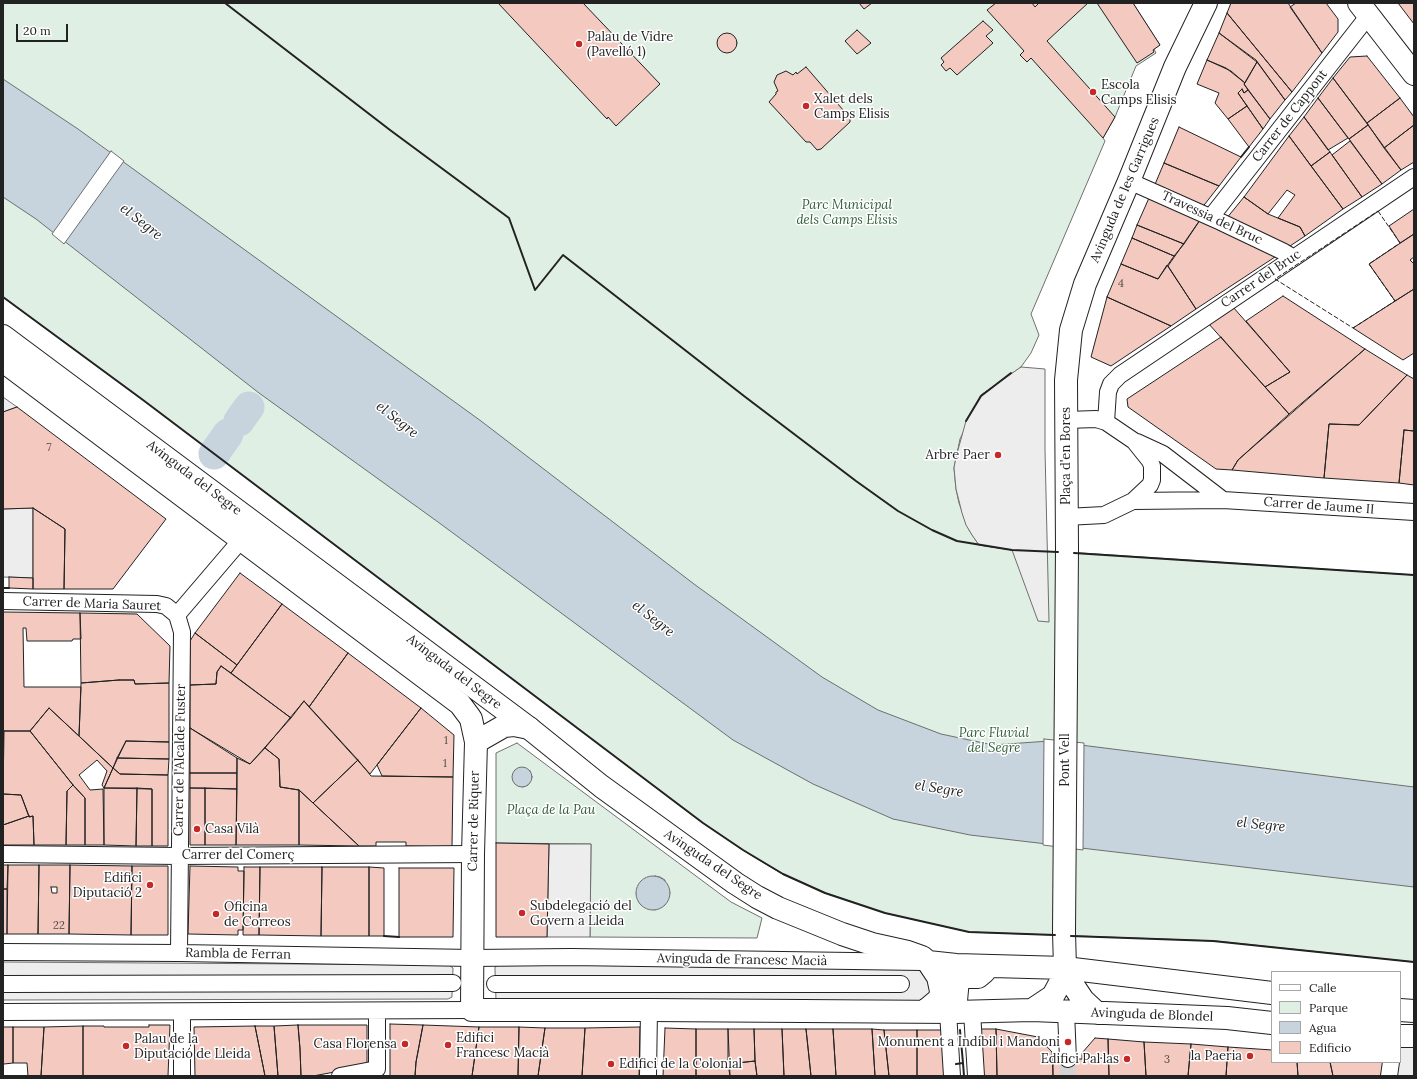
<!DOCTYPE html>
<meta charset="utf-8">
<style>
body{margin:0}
#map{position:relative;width:1417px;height:1079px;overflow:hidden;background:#fff;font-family:Lora,serif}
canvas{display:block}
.frame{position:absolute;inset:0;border:4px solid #222;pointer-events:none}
.legend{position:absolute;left:1271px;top:971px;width:130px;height:92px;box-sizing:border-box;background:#fff;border:1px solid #a7a7a7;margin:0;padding:5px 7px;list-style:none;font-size:12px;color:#222}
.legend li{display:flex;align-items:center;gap:8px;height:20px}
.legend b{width:20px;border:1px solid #a7a7a7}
.scale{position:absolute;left:16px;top:24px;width:52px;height:18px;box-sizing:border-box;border:2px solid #222;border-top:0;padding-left:5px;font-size:12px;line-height:14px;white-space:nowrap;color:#222;-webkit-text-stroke:3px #fff;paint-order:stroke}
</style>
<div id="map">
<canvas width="1417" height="1079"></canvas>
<div class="frame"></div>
<ul class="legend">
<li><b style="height:5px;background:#fff"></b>Calle</li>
<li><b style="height:11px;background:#e0efe3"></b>Parque</li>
<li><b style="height:11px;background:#c7d3dd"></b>Agua</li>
<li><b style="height:11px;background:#f3c9c0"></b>Edificio</li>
</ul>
<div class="scale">20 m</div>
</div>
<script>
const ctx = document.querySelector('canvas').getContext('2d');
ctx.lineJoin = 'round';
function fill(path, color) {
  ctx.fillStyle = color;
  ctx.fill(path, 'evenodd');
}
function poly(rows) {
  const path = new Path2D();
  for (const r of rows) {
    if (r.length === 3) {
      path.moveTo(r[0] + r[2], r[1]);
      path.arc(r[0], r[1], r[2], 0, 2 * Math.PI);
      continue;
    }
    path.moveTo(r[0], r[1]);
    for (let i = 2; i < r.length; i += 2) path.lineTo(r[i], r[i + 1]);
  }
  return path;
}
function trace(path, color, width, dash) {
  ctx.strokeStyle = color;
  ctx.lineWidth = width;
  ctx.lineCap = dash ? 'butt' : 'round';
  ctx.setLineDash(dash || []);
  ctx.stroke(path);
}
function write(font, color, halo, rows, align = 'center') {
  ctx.font = font + ' Lora,serif';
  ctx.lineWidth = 3;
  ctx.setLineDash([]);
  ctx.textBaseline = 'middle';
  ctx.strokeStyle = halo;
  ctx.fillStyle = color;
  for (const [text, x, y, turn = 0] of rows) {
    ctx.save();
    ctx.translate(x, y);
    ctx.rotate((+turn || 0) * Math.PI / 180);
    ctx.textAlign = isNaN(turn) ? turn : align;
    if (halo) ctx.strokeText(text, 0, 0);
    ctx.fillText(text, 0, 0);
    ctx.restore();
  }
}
const green = poly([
 [3,3,1133,3,1160,45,1154,49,1156,53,1136,66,1115,117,1103,138,1105,141,1031,314,1039,335,1031,353,1021,367,981,395,960,439,954,468,956,489,959,503,969,530,979,545,1012,550,1066,552,1414,575,1414,962,1216,941,969,932,885,913,826,893,784,875,749,854,703,823,143,400,3,297,3,3],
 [517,743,731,902,762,918,757,938,590,937,591,844,496,843,496,753,517,743],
 [530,771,532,777,528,785,523,787,517,785,530,771],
 [655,876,660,877,665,880,665,905,655,910,640,904,636,893,655,876]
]);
const parking = poly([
 [1021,367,1045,369,1045,450,1049,622,1038,621,1012,550,979,545,972,535,966,525,962,513,956,489,954,468,956,457,966,421,981,395,1021,367],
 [3,397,17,407,3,412,3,397],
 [33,508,33,578,3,577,3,509,33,508],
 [549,844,591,844,590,937,547,937,549,844],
 [3,962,449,965,453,968,452,994,452,997,448,999,3,1000,3,962],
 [500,964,917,967,935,981,926,1003,496,1000,495,970,495,967,500,964],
 [1400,1036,1414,1037,1414,1076,1389,1076,1391,1062,1400,1062,1400,1036]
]);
const water = poly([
 [3,79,78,129,481,421,694,584,822,677,878,710,941,734,993,745,1049,741,1414,787,1414,887,970,835,893,819,813,784,733,740,438,522,259,393,36,219,3,197,3,79],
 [522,777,10],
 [653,893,17]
]);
const pier = poly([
 [111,151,124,161,64,244,52,234,111,151],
 [1044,739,1084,743,1083,850,1043,845,1044,739]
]);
const river = poly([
 [239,421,249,407],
 [214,454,228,434]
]);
const building = poly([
 [498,3,583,3,660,84,616,126,608,117,607,119,498,3],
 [859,3,872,3,864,9,859,3],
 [996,3,1032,3,1035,7,1039,3,1088,3,1047,41,1115,117,1103,138,1031,58,1027,62,1020,55,1024,51,987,10,996,3],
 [1097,3,1133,3,1160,45,1153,50,1154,52,1137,63,1097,3],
 [1231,3,1288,3,1322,53,1292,92,1227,13,1231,3],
 [1296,3,1326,3,1338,19,1338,32,1322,53,1290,7,1296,3],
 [1398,3,1414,3,1414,24,1398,3],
 [1227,13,1292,92,1285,100,1256,60,1219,33,1227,13],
 [983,21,993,30,986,36,993,43,957,75,950,68,946,71,941,65,944,62,941,58,983,21],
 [857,30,871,43,857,54,845,41,857,30],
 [1219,33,1257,62,1245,83,1226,68,1207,60,1219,33],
 [727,43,10],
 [1367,56,1400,98,1367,123,1333,78,1350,57,1367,56],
 [1207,60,1231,71,1245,83,1244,84,1248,90,1244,93,1242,89,1238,93,1247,106,1228,119,1215,103,1219,93,1197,84,1207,60],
 [1257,62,1285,100,1270,119,1244,84,1257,62],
 [806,67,850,118,850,122,821,149,817,150,810,142,806,142,769,102,776,94,776,92,778,91,774,82,777,75,786,71,793,75,796,72,797,74,806,67],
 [1333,78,1368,125,1349,139,1318,98,1333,78],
 [1242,89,1244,93,1248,90,1270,119,1263,129,1238,93,1242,89],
 [1318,98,1348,138,1328,150,1304,117,1318,98],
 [1400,98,1414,117,1414,125,1384,148,1367,123,1400,98],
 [1247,106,1263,129,1249,147,1228,119,1247,106],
 [1304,117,1330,152,1311,166,1289,136,1304,117],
 [1368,125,1401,170,1382,184,1349,139,1368,125],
 [1414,125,1414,162,1401,170,1384,148,1414,125],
 [1179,127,1241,157,1219,186,1164,163,1179,127],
 [1289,136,1343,209,1305,236,1300,227,1278,218,1295,195,1287,190,1268,214,1244,197,1289,136],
 [1350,141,1382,184,1362,197,1332,155,1350,141],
 [1330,152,1362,197,1343,209,1311,166,1330,152],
 [1164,163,1219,186,1201,209,1153,189,1164,163],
 [1244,197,1268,214,1300,227,1305,236,1290,246,1226,219,1244,197],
 [1149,198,1200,220,1184,244,1137,225,1149,198],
 [1414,209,1414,234,1400,243,1389,226,1414,209],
 [1200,220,1278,255,1196,309,1168,266,1200,220],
 [1137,225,1184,244,1174,256,1132,238,1137,225],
 [1414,234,1414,257,1410,260,1414,264,1414,289,1395,301,1369,264,1414,234],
 [1132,238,1174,256,1158,279,1121,264,1132,238],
 [1121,264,1158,279,1167,265,1196,309,1171,326,1107,297,1121,264],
 [1414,289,1414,353,1403,360,1353,328,1414,289],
 [1283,296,1365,349,1289,414,1265,387,1290,372,1246,321,1283,296],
 [1107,297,1171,326,1111,366,1091,357,1107,297],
 [1233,307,1290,372,1265,387,1208,323,1233,307],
 [1221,337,1289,414,1238,460,1232,470,1216,469,1128,407,1127,399,1221,337],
 [1365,349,1407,375,1359,425,1329,424,1324,478,1232,470,1238,460,1365,349],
 [1407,375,1414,379,1414,431,1404,430,1399,483,1324,478,1329,424,1359,425,1407,375],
 [17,407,166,519,113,589,64,589,65,529,33,508,3,509,3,412,17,407],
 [1404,430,1414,431,1414,485,1399,483,1404,430],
 [33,508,65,529,64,589,33,589,33,508],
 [240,573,282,604,237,665,195,633,240,573],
 [9,577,33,578,33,589,9,588,9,577],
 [282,604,348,653,309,707,304,701,291,718,231,673,282,604],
 [3,612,80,613,81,639,73,639,72,641,27,641,26,628,23,628,24,687,81,687,79,736,49,708,30,731,3,731,3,612],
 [80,613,137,614,170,646,169,683,135,684,134,680,119,680,81,683,80,613],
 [195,633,237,665,231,673,221,666,217,672,216,684,190,685,190,641,195,633],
 [348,653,421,708,370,774,309,707,348,653],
 [221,666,291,718,250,764,190,728,190,685,216,684,217,672,221,666],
 [119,680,134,680,135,684,169,683,169,742,126,741,113,768,79,736,81,683,119,680],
 [304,701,358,760,313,803,299,790,280,787,279,759,265,748,304,701],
 [49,708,113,768,104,788,102,785,107,771,97,760,79,775,90,790,103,789,104,845,85,845,85,798,73,785,30,731,49,708],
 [421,708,454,735,453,777,382,776,377,765,421,708],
 [190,728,237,758,237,773,190,773,190,728],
 [4,731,30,731,73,785,67,791,66,845,34,845,33,816,29,817,21,795,3,794,4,731],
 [126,741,169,742,169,759,117,758,126,741],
 [265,748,279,759,280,787,299,790,299,845,236,845,237,758,250,764,265,748],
 [117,758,169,759,168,775,120,774,113,768,117,758],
 [358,760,371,776,453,777,452,847,406,846,406,842,376,842,376,846,359,846,313,803,358,760],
 [113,768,120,774,168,775,168,846,152,846,152,789,104,788,113,768],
 [190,773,237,773,237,789,190,788,190,773],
 [73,785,85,798,85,845,66,845,67,791,73,785],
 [104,788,137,788,136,846,104,845,104,788],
 [137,788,152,789,152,846,136,846,137,788],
 [190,788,205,788,205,845,190,845,190,788],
 [205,788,237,789,236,845,205,845,205,788],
 [299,790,313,803,359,846,299,845,299,790],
 [3,794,21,795,29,816,3,825,3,794],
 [29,816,29,817,33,816,34,845,3,845,3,825,29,816],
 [496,843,549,844,547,937,496,937,496,843],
 [3,865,8,865,7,889,3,889,3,865],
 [8,865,39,865,38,934,7,934,8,865],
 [39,865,70,865,69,934,38,934,39,865],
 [51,887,57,887,57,893,52,893,51,887],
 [70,865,132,866,131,935,69,934,70,865],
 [132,866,168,866,168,935,131,935,132,866],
 [190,866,238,867,238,871,244,871,243,930,238,930,238,935,188,934,190,866],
 [244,867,260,867,259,935,243,935,244,867],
 [260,867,322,867,321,936,259,935,260,867],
 [322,867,369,867,369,936,321,936,322,867],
 [369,867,384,868,384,936,369,936,369,867],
 [399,868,454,868,453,937,399,937,399,868],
 [3,889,7,889,7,934,3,934,3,889],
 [390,1024,423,1025,416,1062,415,1076,390,1076,390,1024],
 [149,1025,170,1025,168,1076,83,1076,83,1026,104,1026,104,1027,149,1027,149,1025],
 [298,1025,300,1049,301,1076,278,1076,274,1026,298,1025],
 [298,1025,367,1025,367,1066,313,1076,301,1076,300,1049,298,1025],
 [423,1025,479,1027,472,1076,415,1076,416,1062,423,1025],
 [83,1026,83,1076,41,1076,44,1027,83,1026],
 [255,1026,265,1076,195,1076,194,1027,255,1026],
 [255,1026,274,1026,278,1076,265,1076,255,1026],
 [3,1027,13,1027,13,1063,4,1064,3,1065,3,1027],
 [13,1027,44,1027,41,1076,28,1076,27,1063,13,1063,13,1027],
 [479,1027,519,1027,518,1076,472,1076,479,1027],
 [519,1027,545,1028,538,1076,518,1076,519,1027],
 [640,1027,639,1076,582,1076,585,1028,640,1027],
 [545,1028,585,1028,582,1076,538,1076,545,1028],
 [665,1028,696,1029,696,1076,663,1076,665,1028],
 [696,1029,728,1029,730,1076,696,1076,696,1029],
 [728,1029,754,1029,755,1061,728,1064,728,1029],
 [754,1029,782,1029,784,1076,757,1076,755,1061,754,1029],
 [782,1029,806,1029,811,1076,784,1076,782,1029],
 [806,1029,833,1029,836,1076,811,1076,806,1029],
 [833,1029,872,1029,875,1076,836,1076,833,1029],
 [872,1029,884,1030,889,1076,875,1076,872,1029],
 [978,1029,996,1029,997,1076,977,1076,978,1029],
 [996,1029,1038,1037,1052,1052,1053,1076,997,1076,996,1029],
 [884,1030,917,1030,917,1076,889,1076,884,1030],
 [917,1030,947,1030,950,1076,917,1076,917,1030],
 [1095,1038,1108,1039,1109,1076,1073,1076,1073,1059,1082,1059,1082,1053,1095,1038],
 [1108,1039,1144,1042,1146,1076,1109,1076,1108,1039],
 [1144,1042,1191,1044,1188,1076,1146,1076,1144,1042],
 [1191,1044,1228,1047,1226,1076,1188,1076,1191,1044],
 [1228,1047,1272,1050,1272,1062,1297,1062,1298,1076,1226,1076,1228,1047],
 [1053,1059,1062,1059,1062,1076,1053,1076,1053,1059],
 [1062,1059,1073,1059,1073,1076,1062,1076,1062,1059],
 [755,1061,757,1076,730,1076,728,1064,755,1061],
 [1297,1062,1330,1062,1333,1076,1298,1076,1297,1062],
 [1330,1062,1383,1062,1381,1076,1333,1076,1330,1062]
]);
const streetTunnel = poly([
 [1067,1076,1068,1059]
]);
const street = poly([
 [1129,181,1221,222,1284,252,1294,258],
 [1211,217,1369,15],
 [1066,420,1096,419,1106,422,1134,441,1150,461,1152,466,1152,480,1150,485,1133,501,1104,515,1066,517],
 [1106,422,1108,392,1111,384,1120,375,1414,177],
 [1137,442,1163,454,1223,500],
 [1133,501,1223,500,1414,512],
 [3,601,157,604,166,606,177,615,182,632,179,953],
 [177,615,241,540],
 [3,854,179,856,473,854],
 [3,952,179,953,472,958,571,957,923,962],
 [3,984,453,983],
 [495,984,901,984],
 [3,1012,472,1010],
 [948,1012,952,1076],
 [972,1012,976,1076],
 [1066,1012,1068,1059],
 [182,1076,182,1012],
 [340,1076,377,1069,377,1011],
 [648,1076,649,1010],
 [1389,1076,1391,1062]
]);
const secondary = poly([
 [1359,3,1414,74],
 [476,742,504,726,514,725,529,728],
 [1065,968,1064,932,1067,549,1066,380,1071,330,1085,284,1129,181,1175,67,1206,3]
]);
const primary = poly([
 [3,336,529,728,601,786,735,883,757,897,778,908,842,934,872,944,908,952,922,957,928,962,938,977,941,991,940,997,937,1001,925,1011],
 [3,361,460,704,469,716,471,719,476,742,473,854,472,1010,649,1010,955,1012,1032,1010,1227,1018,1272,1023],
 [928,962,956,965,1065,968,1272,993],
 [1065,968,1073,985,1083,1000,1097,1013],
 [1032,1010,1053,996,1060,983,1065,968],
 [1400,1010,1414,1011],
 [955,1012,958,979,962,977,978,977,984,972],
 [1400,1036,1414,1036]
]);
const fence = poly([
 [1378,211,1400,243,1369,264,1395,301,1353,328,1275,279,1378,211]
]);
const wall = poly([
 [225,3,390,130,509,218,535,290,563,255,744,396,856,481,898,511,932,530,957,541,1012,550,1058,552],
 [1241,157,1249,147],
 [3,297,143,400,703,823,743,850,783,874,825,893,885,913,969,932,1055,935],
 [966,421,981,396,1011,373],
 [1074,553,1414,575],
 [3,588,9,588],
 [384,936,399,937],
 [1071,936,1213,941,1414,962],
 [963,1063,964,1076],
 [956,1064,963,1063,960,1030]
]);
const markers = [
 [579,44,4,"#c62828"],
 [1093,92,4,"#c62828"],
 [806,106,4,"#c62828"],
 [998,455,4,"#c62828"],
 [197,829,4,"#c62828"],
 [150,885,4,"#c62828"],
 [522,913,4,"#c62828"],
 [216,914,4,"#c62828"],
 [1068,1042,4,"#c62828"],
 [405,1044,4,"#c62828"],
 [448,1045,4,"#c62828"],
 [126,1046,4,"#c62828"],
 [1250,1056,4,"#c62828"],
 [1127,1059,4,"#c62828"],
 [611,1064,4,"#c62828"]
];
const numberNames = [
 ["4",1121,284],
 ["7",49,448],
 ["1",446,741],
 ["1",445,764],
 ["22",59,926],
 ["3",1167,1060]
];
const poiNames = [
 ["Palau de Vidre",587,37],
 ["(Pavelló 1)",587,52],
 ["Escola",1101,85],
 ["Camps Elisis",1101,100],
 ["Xalet dels",814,99],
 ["Camps Elisis",814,114],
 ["Arbre Paer",990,455,"right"],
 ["Casa Vilà",205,829],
 ["Edifici",142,878,"right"],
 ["Diputació 2",142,893,"right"],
 ["Subdelegació del",530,906],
 ["Govern a Lleida",530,921],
 ["Oficina",224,907],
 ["de Correos",224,922],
 ["Edifici",456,1038],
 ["Francesc Macià",456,1053],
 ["Palau de la",134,1039],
 ["Diputació de Lleida",134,1054],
 ["Monument a Indíbil i Mandoni",1060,1042,"right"],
 ["Casa Florensa",397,1044,"right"],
 ["la Paeria",1242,1056,"right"],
 ["Edifici Pal·las",1119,1059,"right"],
 ["Edifici de la Colonial",619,1064]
];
const streetNames = [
 ["Carrer de Cappont",1290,116,-52],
 ["Avinguda de les Garrigues",1125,190,-67],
 ["Travessia del Bruc",1212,218,25],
 ["Carrer del Bruc",1261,279,-34],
 ["Plaça d'en Bores",1066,456,-90],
 ["Avinguda del Segre",194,478,37],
 ["Carrer de Jaume II",1319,506,4],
 ["Carrer de Maria Sauret",92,604,2],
 ["Avinguda del Segre",454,672,37],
 ["Carrer de l'Alcalde Fuster",180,760,-89],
 ["Pont Vell",1065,760,-90],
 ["Carrer de Riquer",474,821,-89],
 ["Carrer del Comerç",238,855],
 ["Avinguda del Segre",713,865,34],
 ["Rambla de Ferran",238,954,1],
 ["Avinguda de Francesc Macià",742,960,1],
 ["Avinguda de Blondel",1152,1015,2]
];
const parkNames = [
 ["Parc Municipal",847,205],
 ["dels Camps Elisis",847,220],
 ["Parc Fluvial",994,733],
 ["del Segre",994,748],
 ["Plaça de la Pau",551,810]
];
const waterNames = [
 ["el Segre",141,222,38],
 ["el Segre",397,420,38],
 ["el Segre",653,619,38],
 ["el Segre",939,789,9],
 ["el Segre",1261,825,6]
];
fill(green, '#e0efe3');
trace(green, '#6f6f6f', 1);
fill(parking, '#ededed');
trace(parking, '#6f6f6f', 1);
fill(water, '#c7d3dd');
trace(water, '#6f6f6f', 1);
fill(pier, '#fff');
trace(pier, '#6f6f6f', 1);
trace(river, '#c7d3dd', 31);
fill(building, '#f3c9c0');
trace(building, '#222', 1);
trace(streetTunnel, '#d3d3d3', 16, [16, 8]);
trace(street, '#222', 18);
trace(secondary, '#222', 24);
trace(primary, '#222', 24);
trace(street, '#fff', 16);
trace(secondary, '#fff', 22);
trace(primary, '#fff', 22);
trace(fence, '#222', 1, [5, 2]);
trace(wall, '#222', 2);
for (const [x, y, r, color] of markers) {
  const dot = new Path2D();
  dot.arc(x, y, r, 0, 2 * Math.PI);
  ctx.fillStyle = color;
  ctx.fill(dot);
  trace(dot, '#fff', 1.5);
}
write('11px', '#564c4a', null, numberNames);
write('13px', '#222', '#fff', poiNames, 'left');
write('13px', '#222', '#fff', streetNames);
write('italic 13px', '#2f5e38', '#fff', parkNames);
write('italic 14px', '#222', '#fff', waterNames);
</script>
